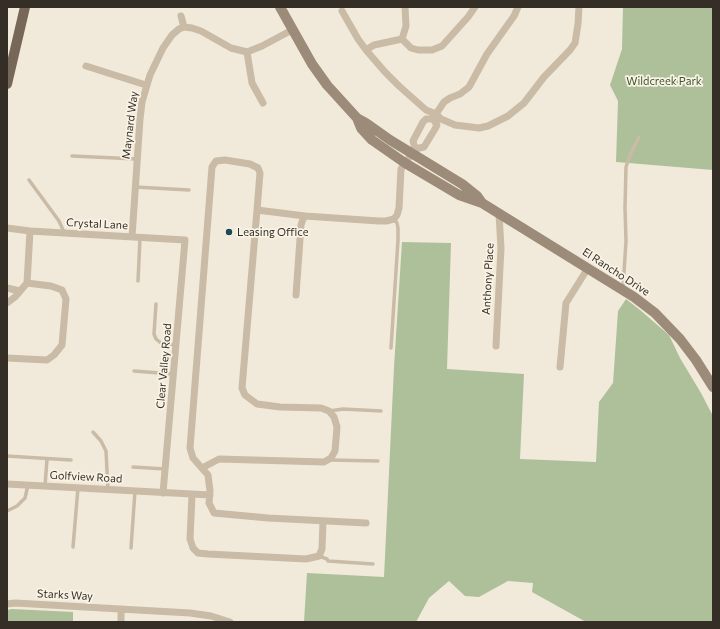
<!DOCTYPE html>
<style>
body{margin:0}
#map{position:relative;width:720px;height:629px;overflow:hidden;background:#f1eada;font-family:Commissioner,sans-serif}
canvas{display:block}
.frame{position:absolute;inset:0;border:8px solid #352e27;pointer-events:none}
</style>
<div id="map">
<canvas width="720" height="629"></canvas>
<div class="frame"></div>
</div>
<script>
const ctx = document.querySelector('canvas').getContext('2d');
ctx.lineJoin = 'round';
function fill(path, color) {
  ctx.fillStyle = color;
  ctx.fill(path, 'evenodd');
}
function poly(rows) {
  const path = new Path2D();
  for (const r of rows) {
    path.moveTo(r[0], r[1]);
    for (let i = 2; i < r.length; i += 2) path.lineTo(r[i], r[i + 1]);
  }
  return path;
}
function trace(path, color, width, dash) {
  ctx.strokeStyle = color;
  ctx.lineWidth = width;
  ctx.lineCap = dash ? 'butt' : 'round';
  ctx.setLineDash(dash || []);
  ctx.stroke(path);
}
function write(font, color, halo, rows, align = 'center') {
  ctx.font = font + ' Commissioner,sans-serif';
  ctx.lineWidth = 3.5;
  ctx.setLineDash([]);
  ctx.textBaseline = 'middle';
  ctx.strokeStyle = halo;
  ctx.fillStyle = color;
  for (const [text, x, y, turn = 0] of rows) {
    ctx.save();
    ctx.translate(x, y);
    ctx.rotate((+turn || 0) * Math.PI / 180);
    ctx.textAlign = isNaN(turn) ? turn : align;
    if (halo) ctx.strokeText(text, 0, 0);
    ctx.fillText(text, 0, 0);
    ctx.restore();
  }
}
const green = poly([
 [623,7,713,7,713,170,616,162,618,101,610,85,622,49],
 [402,242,451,243,447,369,524,374,520,459,596,462,599,402,613,383,618,311,626,299,640,310,669,335,680,358,701,393,713,416,713,622,586,622,532,592,533,583,508,581,479,597,465,596,449,581,429,598,416,622,304,622,307,573,384,577,394,367],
 [12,609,73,612,73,622,7,622,7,610]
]);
const service = poly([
 [72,156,137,159],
 [29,180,59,221,64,232],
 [135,187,189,190],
 [138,281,140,238],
 [623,288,626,241,625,208,626,167,630,155,639,137],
 [156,304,154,334,156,339,161,343,176,345],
 [391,348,398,240,398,228,397,223,394,219],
 [134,371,173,374],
 [329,411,343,409,381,411],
 [93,432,101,441,106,451,108,490],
 [7,456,71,460],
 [330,460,378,461],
 [133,467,165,469],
 [45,486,47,459],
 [7,511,17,506,25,498,28,485],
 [73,547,78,488],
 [131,548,135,491],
 [319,556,327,559,328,561,373,564]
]);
const minor = poly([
 [518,7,514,16,487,54,469,87,460,94,450,98,444,102,436,114,441,119,455,125,479,128,488,126,508,116,524,103,544,77,570,50,575,43,578,24,579,7],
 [342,11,358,39,366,50],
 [181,16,184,27],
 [402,39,374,45,366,50,385,72,399,86,426,110,436,114,434,117],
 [402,39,411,48,418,50,432,50,442,46,468,17,475,7],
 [402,39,406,26,405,7],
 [247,52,252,83,263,103],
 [86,66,146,85],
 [415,149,424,147,435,129,437,125,433,119],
 [305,216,257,210,260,173,258,168,250,164,225,160,216,161,212,167,190,448,193,458,208,475,210,491,209,503,214,513,268,518,366,523],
 [7,228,30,231,185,240,163,493],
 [132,237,140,119,142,102,150,75,163,48,172,35,179,29,184,27,192,28,201,31,231,48,247,52,262,46,292,30],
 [7,288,20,291],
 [296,295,301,225,303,219,305,216,379,221,386,221,394,219,397,215,399,208,401,169,415,149,413,141,423,122,426,119,433,119],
 [7,303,15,297,27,283,30,231],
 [496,346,501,248,499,214],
 [7,358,47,360,54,355,62,345,66,299,62,290,51,286,27,283],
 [560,367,566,303,588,268],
 [202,468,219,459,324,462,331,458,335,451,337,427,334,417,329,411,321,408,280,407,257,404,245,395,242,388,257,210],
 [7,484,210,495],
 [192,495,190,539,193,548,198,553,208,554,306,559,319,556,322,549,323,521],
 [7,604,15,603,190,613,211,616,230,622],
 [121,622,121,609]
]);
const secondary = poly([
 [280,7,312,64,327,85,357,118,361,128,372,140,405,163,459,195,482,203,634,297,655,313,680,339,696,360,713,387],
 [357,118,366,123,390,140,462,184,477,196,482,203]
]);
const primary = poly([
 [7,84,25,7]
]);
const markers = [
 [229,232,4,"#1d4956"]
];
const parkNames = [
 ["Wildcreek Park",664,81]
];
const streetNames = [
 ["Maynard Way",130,125,-83],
 ["Crystal Lane",97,224,3],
 ["El Rancho Drive",616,272,33],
 ["Anthony Place",488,279,-87],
 ["Clear Valley Road",164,366,-85],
 ["Golfview Road",86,477,3],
 ["Starks Way",65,595,3]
];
const poiNames = [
 ["Leasing Office",237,232]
];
fill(green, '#adc09a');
trace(service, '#c9bba6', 3.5);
trace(minor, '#c9bba6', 7);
trace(secondary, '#9c8b78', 10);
trace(primary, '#776758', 10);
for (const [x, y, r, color] of markers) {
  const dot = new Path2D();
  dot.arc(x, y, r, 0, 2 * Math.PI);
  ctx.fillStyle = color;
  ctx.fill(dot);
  trace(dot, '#f9f3e6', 1.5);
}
write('11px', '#3e532b', '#f9f3e6', parkNames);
write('11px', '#352e27', '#f9f3e6', streetNames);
write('11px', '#352e27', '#f9f3e6', poiNames, 'left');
</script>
